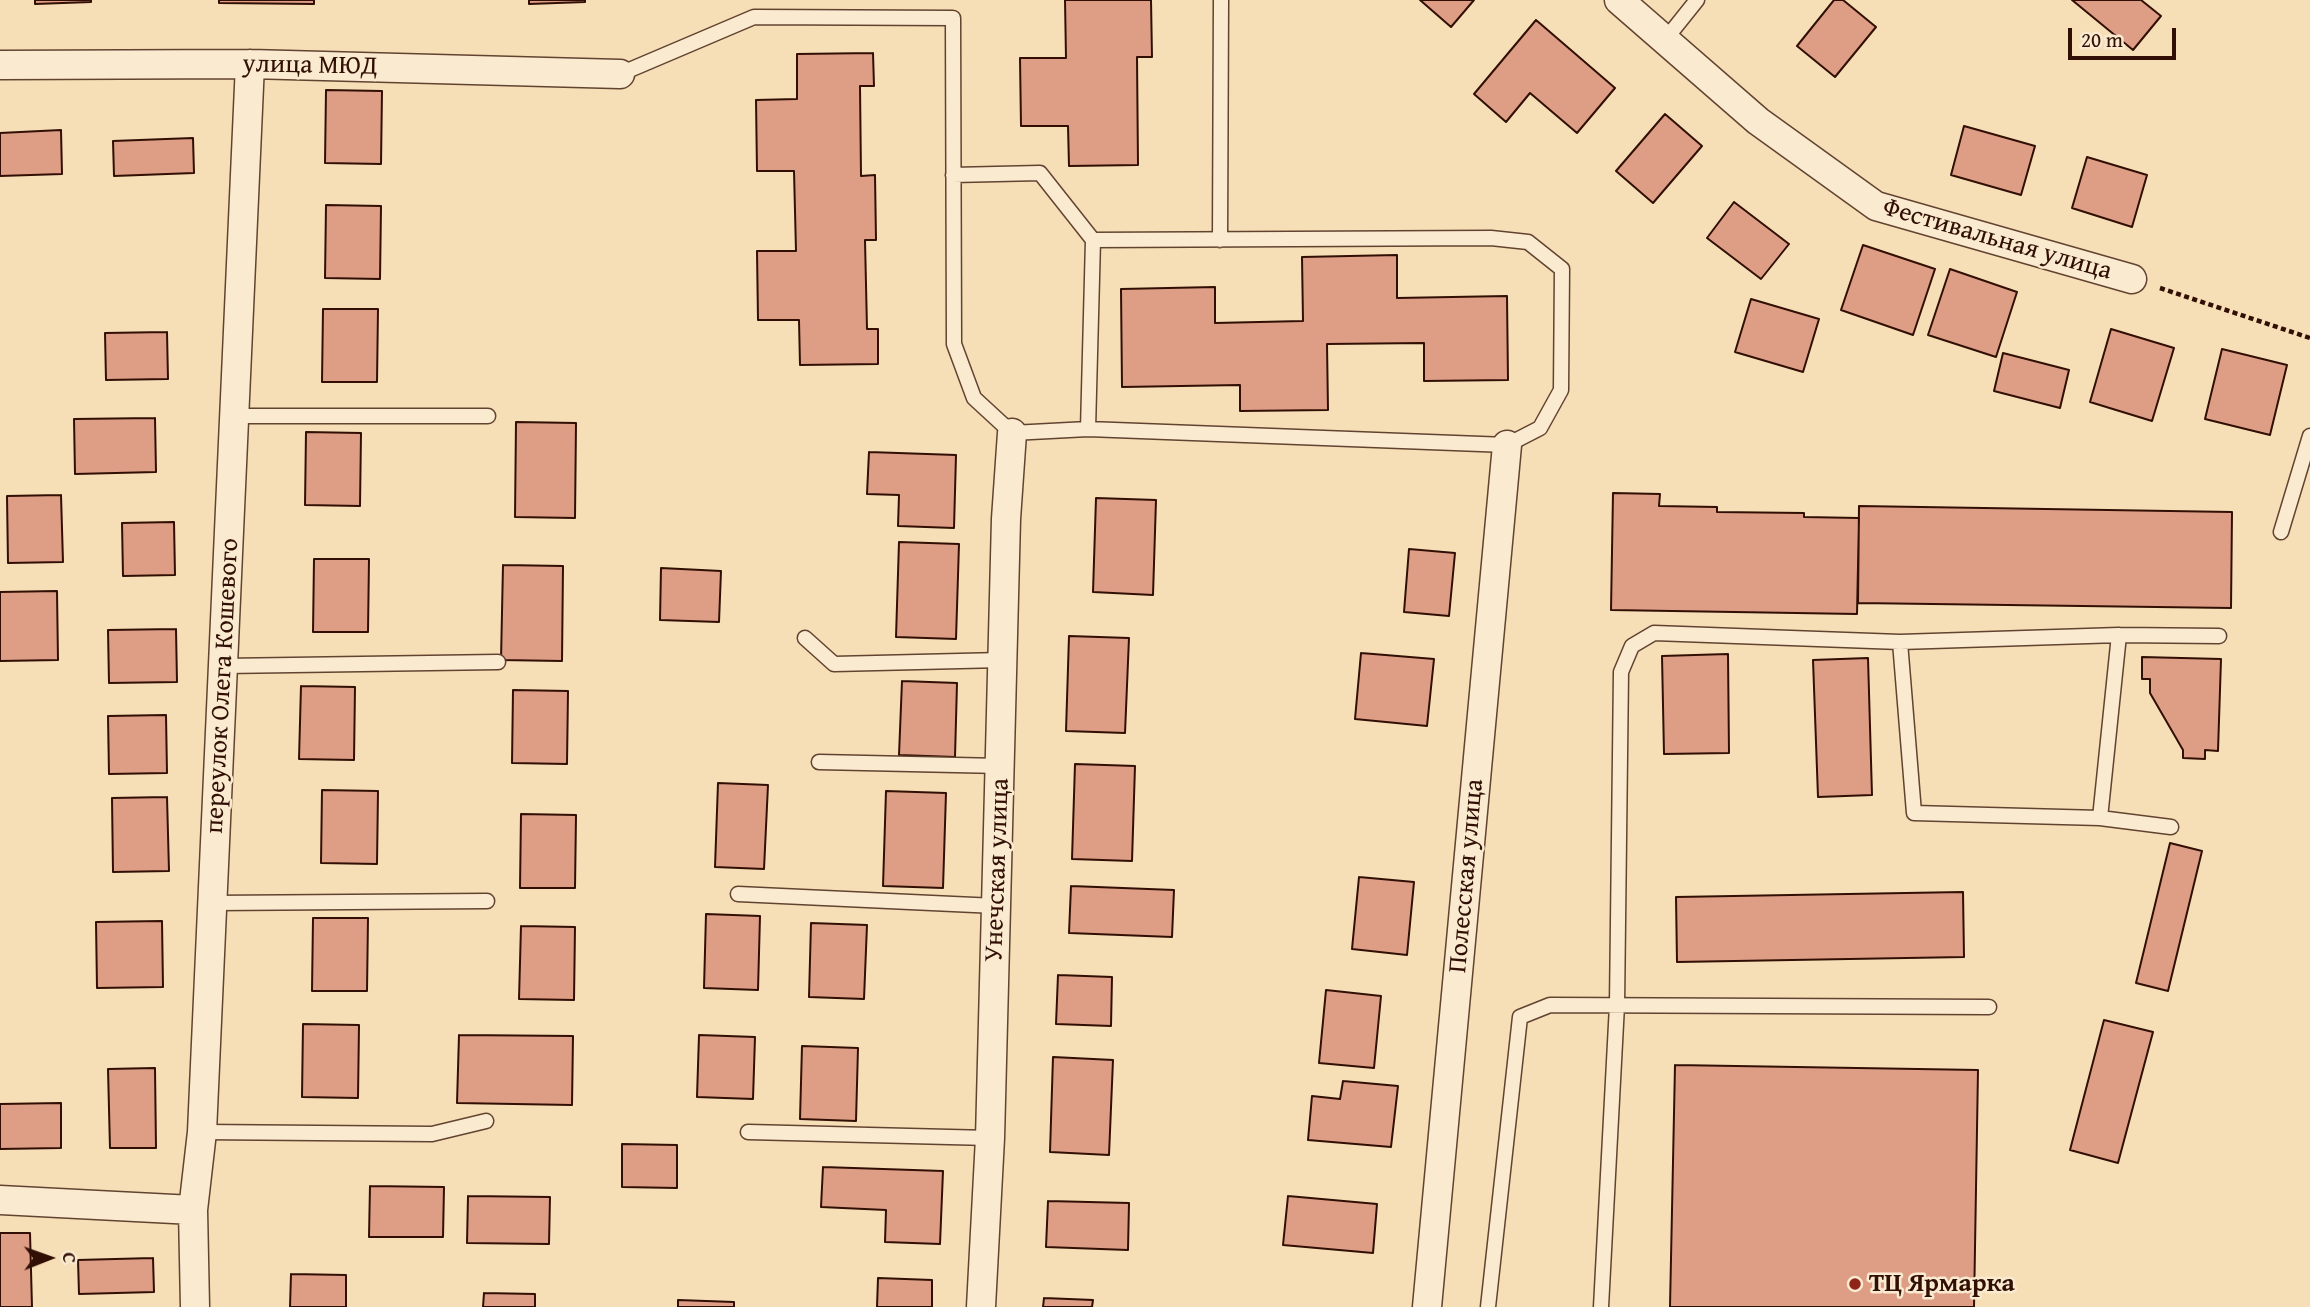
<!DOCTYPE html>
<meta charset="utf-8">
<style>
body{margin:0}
#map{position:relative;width:2310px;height:1307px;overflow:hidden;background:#f6deb6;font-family:"Gentium Book Plus",serif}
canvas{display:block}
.north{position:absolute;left:14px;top:1223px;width:70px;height:70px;-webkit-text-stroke:5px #f9ead0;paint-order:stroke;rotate:89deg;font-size:19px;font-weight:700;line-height:28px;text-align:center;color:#310f04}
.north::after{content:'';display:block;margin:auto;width:24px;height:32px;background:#310f04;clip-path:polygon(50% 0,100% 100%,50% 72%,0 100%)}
.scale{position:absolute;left:2068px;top:28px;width:108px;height:32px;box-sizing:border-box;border:4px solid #310f04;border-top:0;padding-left:9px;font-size:21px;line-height:24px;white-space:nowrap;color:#310f04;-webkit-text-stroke:5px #f9ead0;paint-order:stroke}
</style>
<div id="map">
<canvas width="2310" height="1307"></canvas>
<div class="north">С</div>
<div class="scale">20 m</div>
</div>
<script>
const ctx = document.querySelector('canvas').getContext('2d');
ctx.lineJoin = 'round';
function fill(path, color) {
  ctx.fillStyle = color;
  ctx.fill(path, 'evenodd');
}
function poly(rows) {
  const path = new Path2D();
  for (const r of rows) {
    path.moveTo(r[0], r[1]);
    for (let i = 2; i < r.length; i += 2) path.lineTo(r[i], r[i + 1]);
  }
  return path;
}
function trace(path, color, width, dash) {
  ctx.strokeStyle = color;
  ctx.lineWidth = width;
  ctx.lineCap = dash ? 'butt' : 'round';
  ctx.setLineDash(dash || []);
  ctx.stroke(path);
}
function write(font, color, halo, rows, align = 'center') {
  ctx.font = font + ' "Gentium Book Plus",serif';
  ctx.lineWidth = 5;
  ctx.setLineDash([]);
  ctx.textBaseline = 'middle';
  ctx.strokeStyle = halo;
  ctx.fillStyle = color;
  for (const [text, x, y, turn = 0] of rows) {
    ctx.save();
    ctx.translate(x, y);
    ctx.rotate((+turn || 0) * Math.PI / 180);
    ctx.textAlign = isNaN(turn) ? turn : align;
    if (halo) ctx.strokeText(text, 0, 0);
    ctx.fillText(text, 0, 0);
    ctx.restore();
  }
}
const building = poly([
 [35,0,91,0,91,2,35,4,35,0],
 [219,0,314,0,314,4,219,3,219,0],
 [529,0,585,0,585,2,529,4,529,0],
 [1065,0,1151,0,1152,57,1137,57,1138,165,1069,166,1068,126,1021,126,1020,58,1066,58,1065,0],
 [1420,0,1474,0,1451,27,1420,0],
 [1834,0,1843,0,1876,27,1835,77,1797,46,1834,0],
 [2072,0,2141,0,2161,16,2133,50,2072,0],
 [1536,20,1615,88,1577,133,1530,93,1506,122,1474,94,1536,20],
 [873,53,874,86,860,86,861,176,875,175,876,240,865,240,867,329,878,329,878,364,800,365,799,320,758,320,757,251,796,251,794,171,757,171,756,100,797,99,797,54,873,53],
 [326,90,382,91,381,164,325,163,326,90],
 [1665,114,1702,146,1653,203,1616,171,1665,114],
 [1964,126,2035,146,2021,195,1951,175,1964,126],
 [61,130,62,174,0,176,0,133,61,130],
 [193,138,194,173,114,176,113,141,193,138],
 [2087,157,2147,175,2132,227,2072,208,2087,157],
 [1734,202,1789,244,1761,279,1707,238,1734,202],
 [326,205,381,206,380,279,325,278,326,205],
 [1863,245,1935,269,1913,335,1841,310,1863,245],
 [1397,255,1397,298,1507,296,1508,380,1424,381,1424,343,1327,344,1328,410,1240,411,1240,385,1122,387,1121,289,1215,287,1215,323,1303,321,1302,257,1397,255],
 [1950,269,2017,292,1996,357,1928,335,1950,269],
 [1751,299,1819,319,1803,372,1735,352,1751,299],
 [323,309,378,309,377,382,322,382,323,309],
 [2111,329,2174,348,2152,421,2090,402,2111,329],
 [167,332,168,379,106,380,105,333,167,332],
 [2222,349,2287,365,2270,435,2205,419,2222,349],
 [2003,353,2069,370,2060,408,1994,391,2003,353],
 [155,418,156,472,75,474,74,419,155,418],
 [516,422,576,423,575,518,515,517,516,422],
 [306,432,361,433,360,506,305,505,306,432],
 [869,452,956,455,954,528,898,526,899,495,867,494,869,452],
 [1613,493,1660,494,1659,506,1717,507,1717,512,1804,513,1804,517,1859,518,1857,614,1611,610,1613,493],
 [61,495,63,562,8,563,7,496,61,495],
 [1096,498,1156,500,1153,595,1093,592,1096,498],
 [1859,506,2232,512,2231,608,1858,603,1859,506],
 [174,522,175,575,123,576,122,523,174,522],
 [899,542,959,544,956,639,896,637,899,542],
 [1409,549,1455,553,1449,616,1404,612,1409,549],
 [314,559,369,559,368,632,313,632,314,559],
 [503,565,563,566,562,661,501,660,503,565],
 [661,568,721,571,719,622,660,620,661,568],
 [57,591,58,660,0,661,0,592,57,591],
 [176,629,177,682,109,683,108,630,176,629],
 [1069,636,1129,638,1125,733,1066,731,1069,636],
 [1361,653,1434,659,1427,726,1355,719,1361,653],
 [1728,654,1729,753,1664,754,1662,656,1728,654],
 [2142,657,2221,659,2218,751,2205,750,2205,759,2183,758,2183,750,2150,693,2150,679,2142,679,2142,657],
 [1868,658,1872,795,1818,797,1813,660,1868,658],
 [902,681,957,683,955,757,899,755,902,681],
 [301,686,355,687,354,760,299,759,301,686],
 [513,690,568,691,567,764,512,763,513,690],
 [166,715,167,773,109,774,108,716,166,715],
 [1075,764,1135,766,1132,861,1072,859,1075,764],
 [718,783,768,785,764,869,715,867,718,783],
 [322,790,378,791,377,864,321,863,322,790],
 [886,791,946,793,943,888,883,886,886,791],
 [167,797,169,871,113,872,112,798,167,797],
 [521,814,576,815,575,888,520,888,521,814],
 [2170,843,2202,851,2168,991,2136,983,2170,843],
 [1359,877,1414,882,1407,955,1352,949,1359,877],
 [1071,886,1174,890,1172,937,1069,933,1071,886],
 [1963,892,1964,957,1677,962,1676,897,1963,892],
 [706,914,760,916,758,990,704,988,706,914],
 [313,918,368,918,367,991,312,991,313,918],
 [162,921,163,987,97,988,96,922,162,921],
 [811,923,867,925,864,999,809,997,811,923],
 [521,926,575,927,574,1000,519,999,521,926],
 [1058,975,1112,977,1111,1026,1056,1024,1058,975],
 [1326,990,1381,996,1374,1068,1319,1063,1326,990],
 [2104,1020,2153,1032,2118,1163,2070,1150,2104,1020],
 [303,1024,359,1025,358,1098,302,1097,303,1024],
 [459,1035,573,1036,572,1105,457,1103,459,1035],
 [699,1035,755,1037,753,1099,697,1097,699,1035],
 [802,1046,858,1048,856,1121,800,1119,802,1046],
 [1053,1057,1113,1060,1109,1155,1050,1152,1053,1057],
 [1675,1065,1978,1070,1974,1307,1670,1307,1675,1065],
 [155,1068,156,1148,110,1148,108,1069,155,1068],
 [1343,1081,1398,1086,1391,1147,1308,1140,1312,1096,1340,1099,1343,1081],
 [61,1103,61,1148,0,1149,0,1104,61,1103],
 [622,1144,677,1145,677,1188,622,1187,622,1144],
 [823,1167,943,1171,940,1244,885,1242,886,1210,821,1207,823,1167],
 [370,1186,444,1187,443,1237,369,1237,370,1186],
 [468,1196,550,1197,549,1244,467,1243,468,1196],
 [1288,1196,1377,1204,1373,1253,1283,1245,1288,1196],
 [1048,1201,1129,1203,1128,1250,1046,1247,1048,1201],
 [0,1233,30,1233,32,1307,0,1307,0,1233],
 [153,1258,154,1292,79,1294,78,1260,153,1258],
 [291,1274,346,1275,346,1307,290,1307,291,1274],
 [878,1278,932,1280,932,1307,877,1307,878,1278],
 [484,1293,535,1294,535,1307,483,1307,484,1293],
 [1044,1298,1093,1300,1092,1307,1043,1307,1044,1298],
 [678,1300,734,1302,734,1307,678,1307,678,1300]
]);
const path = poly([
 [2160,288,2310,338]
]);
const service = poly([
 [1665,40,1697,0],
 [620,74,754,17,953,18,954,344,974,398,1012,433,1088,429],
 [953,175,1040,173,1093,240,1088,429,1507,445,1540,428,1561,390,1562,269,1528,242,1491,238,1093,240],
 [1220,240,1221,0],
 [236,416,488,416],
 [2281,532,2310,436],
 [805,638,834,664,1002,660],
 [1900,642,1914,813,2100,818,2171,827],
 [224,666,498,662],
 [819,762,1001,766],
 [2100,818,2119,635],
 [738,894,996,906],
 [213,903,487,901],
 [202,1132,432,1134,486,1121],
 [748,1132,990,1138],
 [1488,1307,1520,1017,1550,1005,1989,1007],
 [1601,1307,1617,1005,1621,672,1632,646,1654,633,1900,642,2119,635,2219,636]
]);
const minor = poly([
 [1619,0,1758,121,1876,206,2132,279],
 [0,65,250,64,620,74],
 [0,1200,193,1210],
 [195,1307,193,1210,202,1132,250,64],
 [981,1307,990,1138,1006,519,1012,433],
 [1427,1307,1507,445]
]);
const markers = [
 [1855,1284,7,"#8f2418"]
];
const streetNames = [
 ["улица МЮД",310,66,1],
 ["Фестивальная улица",1997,240,16],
 ["переулок Олега Кошевого",223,686,-87],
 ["Унечская улица",998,870,-88],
 ["Полесская улица",1467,876,-85]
];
const poiNames = [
 ["ТЦ Ярмарка",1869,1284]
];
fill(building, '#de9e86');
trace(building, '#310f04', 2);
trace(service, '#624330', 17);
trace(minor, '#624330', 31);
trace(path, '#310f04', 4.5, [5, 3.5]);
trace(service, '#f9ead0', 14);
trace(minor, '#f9ead0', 28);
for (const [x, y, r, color] of markers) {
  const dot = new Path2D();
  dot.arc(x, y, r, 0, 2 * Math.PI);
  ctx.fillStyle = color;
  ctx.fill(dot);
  trace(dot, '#f9ead0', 2.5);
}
write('26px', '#310f04', '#f9ead0', streetNames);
write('bold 26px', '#310f04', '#f9ead0', poiNames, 'left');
</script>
